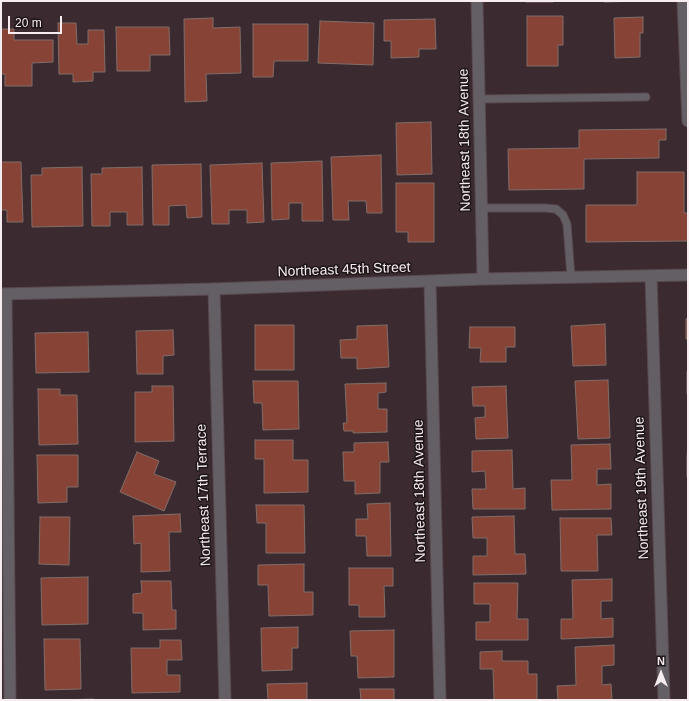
<!DOCTYPE html>
<style>
body{margin:0}
#map{position:relative;width:689px;height:701px;overflow:hidden;background:#3b2b30;font-family:Arial,sans-serif}
canvas{display:block}
.frame{position:absolute;inset:0;border:2px solid #f7ecef;pointer-events:none}
.north{position:absolute;left:641px;top:653px;width:40px;height:40px;-webkit-text-stroke:3px #1d1618;paint-order:stroke;rotate:0deg;font-size:11px;font-weight:700;line-height:16px;text-align:center;color:#f7ecef}
.north::after{content:'';display:block;margin:auto;width:14px;height:18px;background:#f7ecef;clip-path:polygon(50% 0,100% 100%,50% 72%,0 100%)}
.scale{position:absolute;left:8px;top:16px;width:54px;height:18px;box-sizing:border-box;border:2px solid #f7ecef;border-top:0;padding-left:5px;font-size:12px;line-height:14px;white-space:nowrap;color:#f7ecef;-webkit-text-stroke:3px #1d1618;paint-order:stroke}
</style>
<div id="map">
<canvas width="689" height="701"></canvas>
<div class="frame"></div>
<div class="north">N</div>
<div class="scale">20 m</div>
</div>
<script>
const ctx = document.querySelector('canvas').getContext('2d');
ctx.lineJoin = 'round';
function fill(path, color) {
  ctx.fillStyle = color;
  ctx.fill(path, 'evenodd');
}
function poly(rows) {
  const path = new Path2D();
  for (const r of rows) {
    path.moveTo(r[0], r[1]);
    for (let i = 2; i < r.length; i += 2) path.lineTo(r[i], r[i + 1]);
  }
  return path;
}
function trace(path, color, width, dash) {
  ctx.strokeStyle = color;
  ctx.lineWidth = width;
  ctx.lineCap = dash ? 'butt' : 'round';
  ctx.setLineDash(dash || []);
  ctx.stroke(path);
}
function write(font, color, halo, rows, align = 'center') {
  ctx.font = font + ' Arial,sans-serif';
  ctx.lineWidth = 3;
  ctx.setLineDash([]);
  ctx.textBaseline = 'middle';
  ctx.strokeStyle = halo;
  ctx.fillStyle = color;
  for (const [text, x, y, turn = 0] of rows) {
    ctx.save();
    ctx.translate(x, y);
    ctx.rotate((+turn || 0) * Math.PI / 180);
    ctx.textAlign = isNaN(turn) ? turn : align;
    if (halo) ctx.strokeText(text, 0, 0);
    ctx.fillText(text, 0, 0);
    ctx.restore();
  }
}
const building = poly([
 [526,1,553,1,553,2,526,2,526,1],
 [604,1,643,1,604,2,604,1],
 [527,16,563,16,563,45,558,45,558,66,527,66,527,16],
 [643,17,643,33,640,33,640,57,615,58,614,18,643,17],
 [213,18,213,28,240,27,241,73,206,74,207,101,185,102,184,19,213,18],
 [435,19,436,49,419,49,419,57,391,58,391,41,384,41,384,20,435,19],
 [320,21,374,23,373,65,318,63,320,21],
 [58,23,76,23,77,44,88,44,88,30,104,30,105,72,93,72,93,81,73,82,73,74,59,74,58,23],
 [253,24,308,24,308,61,274,61,273,77,253,77,253,24],
 [116,27,169,27,170,55,150,55,150,71,117,71,116,27],
 [1,29,14,29,14,40,53,40,53,62,32,63,32,86,5,86,5,74,1,74,1,29],
 [431,122,432,174,397,175,396,123,431,122],
 [666,129,666,140,659,140,659,158,584,159,584,189,509,190,508,149,579,148,579,130,666,129],
 [381,155,382,213,367,213,366,201,348,201,349,220,333,220,331,157,381,155],
 [322,161,323,221,302,221,302,203,289,203,289,219,272,220,271,163,322,161],
 [1,162,21,162,23,222,7,222,7,210,1,210,1,162],
 [262,163,264,222,247,223,247,210,229,210,229,224,212,224,210,165,262,163],
 [201,164,202,217,187,218,186,205,169,206,169,225,153,225,152,165,201,164],
 [82,167,83,226,32,227,31,175,42,175,42,168,82,167],
 [142,167,143,225,127,225,127,212,110,212,110,226,92,226,91,174,102,174,102,168,142,167],
 [637,172,684,172,684,213,688,213,688,241,586,242,586,205,637,205,637,172],
 [396,183,434,183,434,242,408,242,408,232,396,232,396,183],
 [688,318,688,339,686,339,686,319,688,318],
 [605,324,606,365,573,366,571,326,605,324],
 [255,325,294,325,294,370,255,370,255,325],
 [387,325,389,367,357,369,357,358,341,358,340,340,357,339,357,326,387,325],
 [470,327,515,327,515,347,506,347,506,362,480,362,481,348,469,348,470,327],
 [173,330,174,355,163,356,163,374,137,374,136,331,173,330],
 [88,332,89,372,36,373,35,333,88,332],
 [687,372,688,372,688,394,687,394,687,372],
 [608,380,610,438,578,439,575,381,608,380],
 [253,381,298,381,299,429,263,430,262,403,254,403,253,381],
 [386,383,386,392,378,393,378,409,387,409,387,432,353,433,353,431,344,431,343,423,347,423,345,384,386,383],
 [152,386,173,386,174,441,135,442,135,392,152,392,152,386],
 [506,386,508,438,476,439,475,418,485,417,485,406,473,406,472,387,506,386],
 [38,389,60,389,60,395,77,395,78,444,39,445,38,389],
 [688,437,688,477,687,477,687,459,688,437],
 [255,440,293,440,293,460,308,460,308,492,264,493,264,459,255,459,255,440],
 [388,442,389,462,380,462,380,493,355,494,355,481,344,481,343,452,354,452,354,443,388,442],
 [610,444,611,469,597,469,597,485,611,484,611,509,552,510,551,480,572,480,571,445,610,444],
 [512,450,513,489,525,488,525,509,473,509,472,489,486,489,485,471,472,472,472,451,512,450],
 [137,452,159,461,154,474,176,482,164,511,120,492,137,452],
 [37,455,78,455,78,487,67,487,67,502,38,503,37,455],
 [390,503,391,556,367,556,366,536,356,536,356,519,368,519,367,504,390,503],
 [256,505,304,505,305,553,266,553,266,523,257,523,256,505],
 [180,514,181,532,169,532,170,571,141,572,141,543,134,544,133,516,180,514],
 [514,516,515,554,525,554,526,574,473,575,473,556,487,556,487,538,473,538,472,517,514,516],
 [40,517,70,517,69,565,39,564,40,517],
 [560,518,611,518,612,535,597,535,598,571,561,571,560,518],
 [304,564,304,592,313,592,313,615,269,616,268,585,258,585,258,565,304,564],
 [349,568,393,568,393,586,384,586,385,617,359,617,359,605,349,605,349,568],
 [88,577,88,624,42,625,41,578,88,577],
 [612,579,612,601,601,601,601,619,613,618,613,637,561,639,561,619,573,619,572,580,612,579],
 [141,581,171,581,172,610,176,610,176,629,143,630,143,613,133,613,133,594,142,593,141,581],
 [474,583,518,583,517,619,528,619,528,640,476,640,476,622,490,622,490,604,474,604,474,583],
 [298,627,298,648,292,648,292,670,262,671,261,628,298,627],
 [394,630,394,677,358,678,357,656,351,656,350,631,394,630],
 [44,639,80,639,81,689,45,690,44,639],
 [160,640,181,640,182,660,167,660,167,675,180,675,180,692,132,693,131,648,160,648,160,640],
 [614,645,614,665,602,666,602,685,611,684,612,700,558,700,557,686,576,685,575,647,614,645],
 [502,651,502,661,528,661,528,674,537,674,537,700,494,700,493,669,480,669,480,652,502,651],
 [307,683,307,700,268,700,267,684,307,683],
 [360,689,394,689,394,700,361,700,360,689],
 [93,699,93,700,56,700,93,699]
]);
const service = poly([
 [479,99,646,97],
 [481,208,545,208,556,209,563,215,567,224,571,277]
]);
const minor = poly([
 [683,1,688,121],
 [651,276,664,700],
 [430,282,440,700],
 [214,289,225,700],
 [6,294,10,700]
]);
const tertiary = poly([
 [477,1,483,279],
 [1,294,214,289,483,279,688,275]
]);
const streetNames = [
 ["Northeast 18th Avenue",465,140,-91],
 ["Northeast 45th Street",344,270,-2],
 ["Northeast 19th Avenue",642,488,-92],
 ["Northeast 18th Avenue",420,491,-91],
 ["Northeast 17th Terrace",204,495,-92]
];
fill(building, '#884337');
trace(building, '#816d69', 1);
trace(service, '#594a4f', 9);
trace(minor, '#594a4f', 13);
trace(tertiary, '#594a4f', 13);
trace(service, '#645f65', 7);
trace(minor, '#645f65', 11);
trace(tertiary, '#645f65', 11);
write('14px', '#f7ecef', '#1d1618', streetNames);
</script>
